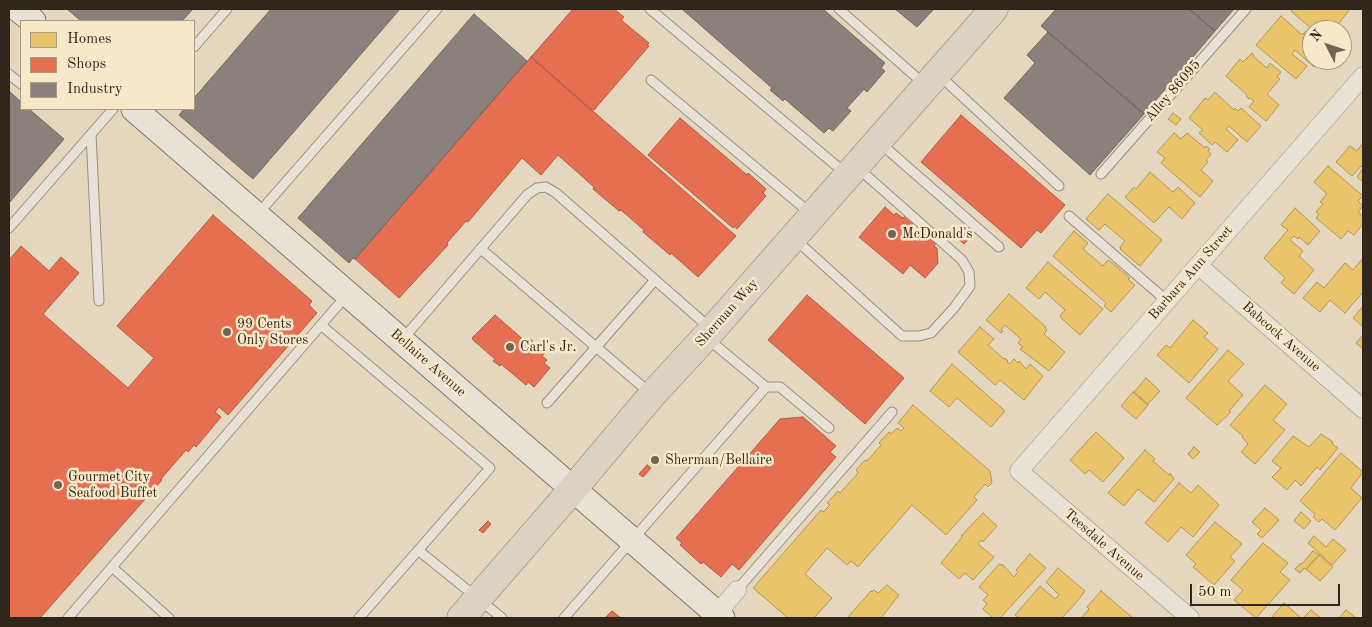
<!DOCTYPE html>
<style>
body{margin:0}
#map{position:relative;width:1372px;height:627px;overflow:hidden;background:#e5d7be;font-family:"Old Standard TT",serif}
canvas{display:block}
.frame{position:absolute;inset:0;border:10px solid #31261c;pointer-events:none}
.legend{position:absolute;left:20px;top:20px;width:175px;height:90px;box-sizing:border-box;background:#f8e8ca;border:1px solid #a89a84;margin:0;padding:6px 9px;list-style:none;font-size:15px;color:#31261c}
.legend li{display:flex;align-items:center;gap:10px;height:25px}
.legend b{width:25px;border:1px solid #a89a84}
.north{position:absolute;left:1302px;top:20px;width:50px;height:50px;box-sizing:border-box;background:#f8e8ca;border:1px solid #a89a84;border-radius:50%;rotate:311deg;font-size:14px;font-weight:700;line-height:20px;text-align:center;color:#31261c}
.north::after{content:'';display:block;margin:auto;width:18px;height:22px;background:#706455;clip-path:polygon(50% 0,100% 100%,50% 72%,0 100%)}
.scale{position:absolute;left:1190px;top:584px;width:150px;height:22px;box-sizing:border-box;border:2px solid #31261c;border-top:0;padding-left:6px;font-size:15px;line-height:18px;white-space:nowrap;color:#31261c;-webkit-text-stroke:4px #f8e8ca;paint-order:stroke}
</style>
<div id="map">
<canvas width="1372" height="627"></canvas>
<div class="frame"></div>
<ul class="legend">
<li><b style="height:14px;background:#e9c46a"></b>Homes</li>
<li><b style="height:14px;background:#e76f51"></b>Shops</li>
<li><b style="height:14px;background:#8a817c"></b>Industry</li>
</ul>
<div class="north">N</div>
<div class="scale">50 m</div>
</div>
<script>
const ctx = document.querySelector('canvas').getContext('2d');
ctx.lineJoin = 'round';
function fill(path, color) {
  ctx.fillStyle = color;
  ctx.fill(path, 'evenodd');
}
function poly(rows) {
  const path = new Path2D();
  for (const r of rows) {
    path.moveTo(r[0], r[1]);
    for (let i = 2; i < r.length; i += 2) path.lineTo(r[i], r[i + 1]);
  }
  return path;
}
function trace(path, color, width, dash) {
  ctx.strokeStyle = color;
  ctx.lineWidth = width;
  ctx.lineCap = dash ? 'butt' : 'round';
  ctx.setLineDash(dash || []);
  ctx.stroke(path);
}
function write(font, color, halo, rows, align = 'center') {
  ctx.font = font + ' "Old Standard TT",serif';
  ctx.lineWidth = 5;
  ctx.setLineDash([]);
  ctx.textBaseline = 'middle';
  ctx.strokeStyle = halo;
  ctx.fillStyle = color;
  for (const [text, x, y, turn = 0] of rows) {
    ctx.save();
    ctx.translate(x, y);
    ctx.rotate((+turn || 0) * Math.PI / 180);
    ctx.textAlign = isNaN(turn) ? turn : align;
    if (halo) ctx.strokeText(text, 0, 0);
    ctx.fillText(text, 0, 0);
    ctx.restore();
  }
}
const homes = poly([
 [1293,9,1350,9,1334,30,1313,30,1291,11,1293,9],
 [1281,16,1301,34,1303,34,1306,31,1312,37,1312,60,1320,60,1314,67,1295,50,1292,54,1307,66,1296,79,1256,45,1281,16],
 [1252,53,1254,55,1253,56,1267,68,1270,63,1281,72,1277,77,1280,79,1267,94,1279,105,1266,121,1249,107,1254,101,1250,98,1249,99,1246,96,1247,95,1226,76,1240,59,1243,62,1252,53],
 [1214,93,1216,93,1234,110,1235,108,1238,111,1241,108,1261,126,1247,142,1229,126,1226,129,1238,140,1227,152,1215,142,1212,145,1199,133,1203,130,1189,118,1205,98,1208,100,1214,93],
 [1173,113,1181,119,1176,125,1168,119,1173,113],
 [1174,133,1181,139,1187,133,1205,148,1206,146,1210,149,1208,151,1211,154,1206,160,1208,162,1201,170,1213,181,1200,197,1161,163,1165,158,1157,152,1174,133],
 [1363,143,1363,168,1361,166,1352,176,1336,162,1350,146,1357,151,1363,143],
 [1328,166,1363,196,1358,201,1363,206,1358,212,1363,216,1363,224,1354,235,1348,231,1341,239,1316,218,1319,214,1316,212,1323,204,1320,202,1327,194,1314,182,1328,166],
 [1363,168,1363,182,1357,177,1363,168],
 [1150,172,1173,192,1178,187,1195,203,1182,219,1169,207,1154,223,1125,197,1134,187,1136,189,1150,172],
 [1108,194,1162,240,1140,266,1121,250,1120,247,1125,241,1105,224,1099,230,1086,219,1108,194],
 [1295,208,1320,231,1308,245,1299,237,1298,239,1294,236,1290,240,1303,251,1299,256,1314,270,1294,294,1281,283,1285,278,1264,258,1288,230,1281,225,1295,208],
 [1074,231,1088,243,1083,249,1103,266,1107,261,1110,261,1130,278,1128,279,1135,285,1111,312,1104,306,1106,303,1053,256,1074,231],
 [1363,258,1363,292,1345,313,1330,300,1320,312,1303,298,1317,282,1324,288,1345,263,1353,270,1363,258],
 [1048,262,1103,309,1080,335,1062,319,1060,316,1065,310,1045,292,1039,299,1026,288,1048,262],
 [1009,294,1046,327,1045,328,1047,330,1044,334,1065,352,1049,371,1020,349,1023,347,1018,343,1021,339,1005,325,1001,330,1003,331,1001,333,986,320,1009,294],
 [1363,306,1363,327,1353,318,1363,306],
 [1193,320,1208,333,1204,337,1218,349,1189,383,1157,355,1166,345,1170,348,1193,320],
 [980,327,994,339,988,345,1004,359,1005,358,1008,361,1007,362,1010,364,1014,359,1018,363,1019,361,1026,369,1030,364,1043,376,1024,400,1000,380,995,385,958,352,980,327],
 [1363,335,1363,349,1356,343,1363,335],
 [1228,350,1244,364,1228,381,1243,395,1229,411,1231,412,1217,425,1186,398,1228,350],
 [952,364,1005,411,991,427,957,398,949,407,930,391,952,364],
 [1146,378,1160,391,1148,404,1134,392,1146,378],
 [1265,385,1287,404,1273,420,1285,430,1255,464,1241,452,1248,444,1242,437,1243,436,1230,425,1265,385],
 [1133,392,1148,405,1136,419,1121,406,1133,392],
 [913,405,990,471,992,483,988,487,985,484,974,497,977,500,946,535,912,505,858,567,851,561,847,565,827,548,805,574,832,598,814,618,788,618,753,588,821,510,823,512,830,505,827,503,838,491,840,493,858,473,856,470,865,460,867,461,881,445,879,443,889,432,891,434,897,428,901,431,904,428,898,423,913,405],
 [1096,432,1124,458,1103,482,1089,470,1085,474,1070,460,1096,432],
 [1321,434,1333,442,1332,444,1338,448,1320,470,1317,467,1301,486,1295,480,1287,490,1272,477,1281,468,1272,461,1293,436,1309,447,1321,434],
 [1194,447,1200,452,1193,459,1188,454,1194,447],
 [1145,450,1155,459,1153,461,1169,475,1170,473,1174,479,1154,502,1138,489,1124,506,1108,493,1145,450],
 [1341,453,1363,472,1351,488,1362,498,1335,530,1322,519,1319,522,1313,517,1315,514,1300,501,1341,453],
 [1179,483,1191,493,1198,485,1219,505,1193,537,1181,527,1168,542,1145,523,1179,483],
 [1265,508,1279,520,1262,538,1257,534,1261,530,1252,522,1265,508],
 [1301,512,1311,521,1304,529,1294,521,1301,512],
 [983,513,997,526,983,542,981,540,978,544,994,557,973,580,965,573,959,579,941,563,962,537,961,536,983,513],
 [1215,522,1242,544,1230,557,1235,561,1214,585,1193,567,1196,564,1186,555,1215,522],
 [1314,536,1326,547,1333,539,1346,550,1332,565,1308,543,1314,536],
 [1263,543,1288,563,1280,572,1290,580,1256,618,1234,600,1243,590,1231,580,1263,543],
 [1313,551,1319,555,1306,569,1304,568,1300,573,1295,569,1301,563,1302,564,1313,551],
 [1030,554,1046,568,1000,618,993,618,983,609,987,604,983,600,988,595,979,587,999,564,1001,565,1002,564,1014,577,1018,572,1016,570,1030,554],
 [1319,555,1333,567,1320,581,1306,569,1319,555],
 [1058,568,1085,591,1075,604,1062,618,1019,618,1015,615,1040,586,1055,599,1059,595,1046,582,1058,568],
 [887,585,899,595,881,618,847,618,871,591,872,592,874,590,878,593,887,585],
 [1101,591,1133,618,1081,618,1089,609,1087,607,1101,591],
 [1284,603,1301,618,1271,618,1284,603],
 [1311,610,1321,618,1303,618,1311,610],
 [1346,610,1356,618,1339,618,1346,610]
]);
const shops = poly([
 [573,9,614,9,624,17,621,20,649,43,647,45,649,46,594,110,592,109,591,110,531,57,573,9],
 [531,57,736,236,698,277,671,253,670,255,643,232,644,230,621,210,619,211,593,189,594,187,558,155,541,175,522,158,468,222,466,221,447,243,448,245,399,298,355,259,531,57],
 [961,115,1065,205,1041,233,1037,230,1021,248,921,162,961,115],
 [680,118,747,175,748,173,766,189,763,193,766,196,737,229,734,226,733,228,648,155,680,118],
 [885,207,894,215,896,213,903,218,906,215,914,222,911,226,927,240,931,236,937,242,934,246,937,248,938,263,925,278,910,265,903,274,859,237,885,207],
 [213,215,312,301,309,305,317,313,228,415,219,407,215,412,221,417,196,447,194,445,188,452,186,450,161,479,162,480,40,618,9,618,9,260,21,246,49,271,61,257,79,273,43,314,128,388,154,358,117,326,213,215],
 [959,227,970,237,964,244,953,234,959,227],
 [807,295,904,378,865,424,768,340,807,295],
 [495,315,526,342,529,338,546,352,542,356,547,360,544,363,550,368,534,387,528,382,526,385,501,364,500,366,493,361,495,359,473,340,472,338,495,315],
 [803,417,836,446,830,452,836,457,739,570,732,564,721,577,703,562,701,564,680,545,682,543,676,538,780,419,803,417],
 [647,465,651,468,643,477,639,474,647,465],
 [488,521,491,524,483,533,479,530,488,521],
 [612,611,621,618,605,618,612,611]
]);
const industry = poly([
 [67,9,193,9,182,21,81,21,67,9],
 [271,9,400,9,253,179,179,115,184,109,194,109,194,98,271,9],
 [682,9,823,9,885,63,881,68,885,71,867,92,864,89,847,108,851,111,833,131,829,128,824,133,785,99,783,101,770,90,772,88,682,9],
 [895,9,934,9,917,27,895,9],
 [1056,9,1189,9,1215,31,1144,114,1041,26,1056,9],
 [1189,9,1234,9,1215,31,1189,9],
 [474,14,527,61,355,259,353,258,349,263,298,218,474,14],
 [1048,32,1144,114,1090,175,1004,98,1035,63,1027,55,1048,32],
 [9,91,21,102,21,109,29,109,64,139,9,203,9,91]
]);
const lane = poly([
 [650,9,845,173],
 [839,9,924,84],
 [194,47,227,9],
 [9,74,21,84],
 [939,75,1059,186],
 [651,80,810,213],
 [91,134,99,301],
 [880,143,999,247],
 [1101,174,1246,9],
 [257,215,437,9],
 [1069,216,1167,301],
 [9,228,113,109],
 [795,239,902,336,919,336,931,333,954,308,970,286,969,272,962,260,858,168],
 [481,249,650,393],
 [321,325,490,468,359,618],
 [402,340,527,195,537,188,546,187,556,193,710,328],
 [766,387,780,387,829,428],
 [547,403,655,280],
 [418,550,502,618],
 [112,567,169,618],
 [737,590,892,412],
 [68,618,346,296],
 [564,618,766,387,708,339]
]);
const street = poly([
 [1198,265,1363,409],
 [717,614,737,590],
 [1190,618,1019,471,1363,76]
]);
const secondary = poly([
 [18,9,33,21],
 [134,109,722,618]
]);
const primary = poly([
 [461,618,573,489,652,395,712,330,994,9]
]);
const markers = [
 [892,234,5,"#706455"],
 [227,332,5,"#706455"],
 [510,347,5,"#706455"],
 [655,460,5,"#706455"],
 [58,485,5,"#706455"]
];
const streetNames = [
 ["Alley 86095",1173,91,-49],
 ["Barbara Ann Street",1191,273,-49],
 ["Sherman Way",727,313,-48],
 ["Babcock Avenue",1281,337,41],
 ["Bellaire Avenue",428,363,41],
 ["Teesdale Avenue",1104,545,41]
];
const poiNames = [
 ["McDonald's",902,234],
 ["99 Cents",237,324],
 ["Only Stores",237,340],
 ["Carl's Jr.",520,347],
 ["Sherman/Bellaire",665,460],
 ["Gourmet City",68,477],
 ["Seafood Buffet",68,493]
];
fill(homes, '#e9c46a');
trace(homes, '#b29553', 1);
fill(shops, '#e76f51');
trace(shops, '#b05941', 1);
fill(industry, '#8a817c');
trace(industry, '#6f665f', 1);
trace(lane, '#978e7f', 11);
trace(street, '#978e7f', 19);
trace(secondary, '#7e7669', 27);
trace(primary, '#7e7669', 29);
trace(lane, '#e8e1d5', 9);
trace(street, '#e8e1d5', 18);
trace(secondary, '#e8e1d5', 25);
trace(primary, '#dcd2c1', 28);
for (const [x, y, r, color] of markers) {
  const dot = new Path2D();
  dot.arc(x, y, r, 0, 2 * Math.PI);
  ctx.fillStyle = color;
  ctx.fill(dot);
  trace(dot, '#f8e8ca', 2);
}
write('14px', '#31261c', '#f8e8ca', streetNames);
write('14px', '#31261c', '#f8e8ca', poiNames, 'left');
</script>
